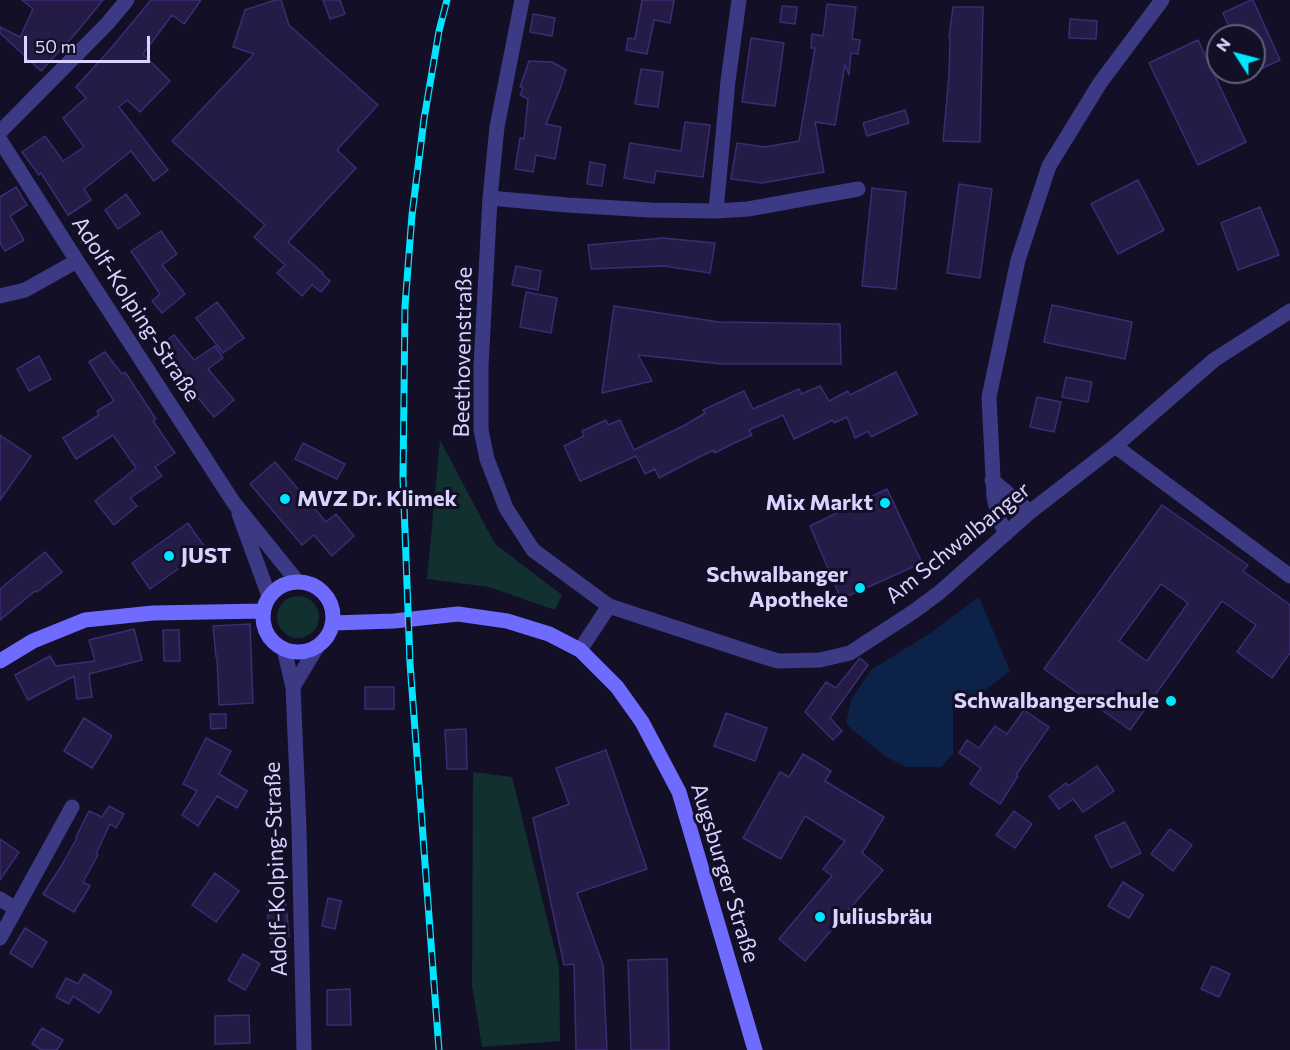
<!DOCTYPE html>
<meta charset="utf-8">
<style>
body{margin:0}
#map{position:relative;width:1290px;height:1050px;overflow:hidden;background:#130f26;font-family:Commissioner,sans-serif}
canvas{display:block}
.north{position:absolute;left:1206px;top:24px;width:60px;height:60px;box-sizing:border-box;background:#130f26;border:2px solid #625e7d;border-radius:50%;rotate:306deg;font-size:16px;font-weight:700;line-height:24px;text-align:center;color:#d9d4ff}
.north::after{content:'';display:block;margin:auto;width:21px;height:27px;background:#00e5ff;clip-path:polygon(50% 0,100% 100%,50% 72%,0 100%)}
.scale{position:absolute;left:24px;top:36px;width:126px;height:27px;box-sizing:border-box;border:3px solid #d9d4ff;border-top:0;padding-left:8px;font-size:18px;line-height:21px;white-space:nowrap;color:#d9d4ff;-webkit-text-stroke:4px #130f26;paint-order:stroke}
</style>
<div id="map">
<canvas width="1290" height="1050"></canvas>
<div class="north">N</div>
<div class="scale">50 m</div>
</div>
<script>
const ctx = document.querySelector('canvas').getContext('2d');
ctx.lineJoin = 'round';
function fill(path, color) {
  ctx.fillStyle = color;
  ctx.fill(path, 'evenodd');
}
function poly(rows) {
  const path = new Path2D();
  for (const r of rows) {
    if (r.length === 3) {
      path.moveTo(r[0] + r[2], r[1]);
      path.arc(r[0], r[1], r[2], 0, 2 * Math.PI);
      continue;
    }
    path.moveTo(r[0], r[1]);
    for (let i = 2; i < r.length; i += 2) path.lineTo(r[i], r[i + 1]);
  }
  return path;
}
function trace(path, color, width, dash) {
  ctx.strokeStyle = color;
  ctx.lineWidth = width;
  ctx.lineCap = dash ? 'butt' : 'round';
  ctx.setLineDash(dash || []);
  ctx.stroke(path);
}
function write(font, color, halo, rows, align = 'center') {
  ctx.font = font + ' Commissioner,sans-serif';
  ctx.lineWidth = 6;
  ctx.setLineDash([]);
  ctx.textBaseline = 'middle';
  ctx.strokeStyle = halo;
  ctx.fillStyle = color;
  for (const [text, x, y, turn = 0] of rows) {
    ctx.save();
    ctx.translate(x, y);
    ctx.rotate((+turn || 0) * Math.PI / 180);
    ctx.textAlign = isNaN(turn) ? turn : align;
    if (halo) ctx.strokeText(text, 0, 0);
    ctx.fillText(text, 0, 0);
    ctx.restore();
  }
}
const green = poly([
 [440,440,495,544,562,595,555,610,489,587,427,579],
 [298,617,21],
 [473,772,512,777,559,967,560,1041,482,1047,472,985]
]);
const water = poly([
 [979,597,1010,671,982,692,953,706,953,754,941,767,907,767,886,757,846,724,851,700,871,670,932,632]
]);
const building = poly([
 [22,0,103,0,76,33,41,71,0,33,0,27,20,37,33,9,22,0],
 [151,0,201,0,184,24,172,15,143,54,170,81,140,112,127,100,119,107,168,170,154,181,131,151,84,189,91,200,68,215,41,173,39,175,22,152,45,136,63,161,84,147,63,118,86,98,76,87,113,46,151,0],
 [275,0,281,0,289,25,378,105,337,150,356,168,288,242,323,273,322,274,330,281,321,292,312,285,302,296,277,273,285,265,254,237,265,225,172,141,254,54,233,47,245,10,275,0],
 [323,0,340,0,345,14,330,19,323,0],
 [642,0,674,0,670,23,654,20,647,54,626,50,628,38,635,39,642,0],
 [1251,0,1253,0,1280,60,1254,72,1254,36,1233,36,1223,13,1251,0],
 [827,4,856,7,852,39,860,40,858,54,851,53,849,75,845,65,835,125,815,122,824,172,762,183,731,179,737,143,765,147,799,141,815,48,811,48,812,34,823,36,827,4],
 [782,6,797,7,795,24,780,22,782,6],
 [953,7,983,7,980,142,943,141,949,76,950,38,949,38,953,7],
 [533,14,555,18,552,36,530,32,533,14],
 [1070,19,1097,21,1096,39,1069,38,1070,19],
 [751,38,784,43,775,106,742,102,751,38],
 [1198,40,1246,142,1198,165,1149,63,1198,40],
 [529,61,552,62,566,70,560,89,546,124,561,127,555,159,536,155,533,172,515,169,520,138,524,139,528,99,520,95,523,88,520,87,529,61],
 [641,69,663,72,658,107,635,104,641,69],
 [905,110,909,123,867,136,863,123,905,110],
 [685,122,710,125,703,177,656,171,654,183,624,178,630,143,681,151,685,122],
 [590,162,605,165,602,186,587,184,590,162],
 [1138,180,1164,230,1118,254,1091,204,1138,180],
 [959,184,992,189,980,278,947,273,959,184],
 [16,187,27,205,10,216,24,240,5,251,0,243,0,197,16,187],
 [872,188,906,192,896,289,862,286,872,188],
 [126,194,140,214,118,229,105,210,126,194],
 [1260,207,1279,255,1238,270,1221,223,1260,207],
 [161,231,177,254,162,265,185,294,162,313,152,301,160,294,131,251,161,231],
 [663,238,715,243,710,273,664,266,591,269,588,245,663,238],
 [516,266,541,271,538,290,512,285,516,266],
 [526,292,557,298,551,333,520,327,526,292],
 [217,302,244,338,223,353,196,318,217,302],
 [1052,305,1132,322,1125,359,1044,342,1052,305],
 [614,306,719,322,840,324,841,364,722,364,638,355,652,381,602,393,614,306],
 [174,335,194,360,215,346,223,358,208,369,234,400,214,417,189,387,186,389,157,348,174,335],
 [105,352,122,374,125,372,156,419,153,421,175,453,155,467,162,476,130,498,137,506,114,525,95,501,136,468,113,435,76,459,63,438,99,415,97,411,114,401,89,362,105,352],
 [39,356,51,379,29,391,17,369,39,356],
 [896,372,917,414,871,437,868,431,855,438,847,417,834,423,833,420,794,439,783,415,749,430,752,435,730,445,715,453,714,450,699,457,659,478,655,469,645,474,636,456,580,481,564,446,584,436,582,431,606,420,608,425,620,420,634,450,685,425,705,413,703,410,744,391,753,409,799,389,801,394,820,386,829,401,848,391,850,395,896,372],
 [1066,377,1092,382,1088,402,1062,397,1066,377],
 [1037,397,1061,402,1054,432,1030,427,1037,397],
 [0,435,31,456,0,500,0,435],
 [303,443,345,464,337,479,295,459,303,443],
 [275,462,326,522,336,514,354,536,332,556,314,535,302,545,250,484,275,462],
 [887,489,922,563,841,599,810,526,887,489],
 [1162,505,1248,565,1243,571,1290,605,1290,653,1272,678,1237,652,1256,625,1222,601,1130,730,1044,669,1162,505],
 [1161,584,1188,603,1147,661,1119,641,1161,584],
 [188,523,206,549,150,589,132,563,188,523],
 [45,552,62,572,37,592,35,591,0,620,0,589,45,552],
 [250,624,253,703,219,705,217,657,216,657,213,626,250,624],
 [134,629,142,660,89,674,92,697,77,699,74,676,28,700,15,675,50,656,56,666,95,661,89,640,134,629],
 [163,630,179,630,180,661,164,661,163,630],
 [860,658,868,665,830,718,842,731,833,740,805,712,826,682,836,688,860,658],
 [365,687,394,687,394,709,365,709,365,687],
 [1024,710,1049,727,1016,775,1018,776,1000,804,970,784,981,768,959,753,967,740,979,748,995,726,1007,734,1024,710],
 [726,713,767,728,755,761,714,746,726,713],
 [210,714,226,714,226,728,211,729,210,714],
 [84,718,112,736,92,768,64,751,84,718],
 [466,729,467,769,447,769,445,730,466,729],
 [206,738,231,751,219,774,247,791,237,808,217,796,198,826,182,815,197,791,183,784,206,738],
 [606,750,647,869,577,893,603,965,607,1050,576,1050,574,964,564,965,533,818,569,804,556,768,606,750],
 [803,754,831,771,825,781,884,817,862,853,883,870,805,961,779,939,832,876,823,869,845,841,805,816,781,859,743,838,780,772,789,777,803,754],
 [1097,766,1114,791,1083,812,1073,799,1059,809,1049,796,1066,783,1068,786,1097,766],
 [109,806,124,814,116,828,110,824,96,854,98,855,83,882,90,886,74,912,43,894,60,868,77,838,76,837,89,811,102,817,109,806],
 [1014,811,1032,824,1015,848,996,835,1014,811],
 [1125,822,1141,853,1111,868,1095,836,1125,822],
 [1170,829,1192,845,1173,871,1151,854,1170,829],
 [0,839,19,852,0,880,0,839],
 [215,873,239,891,216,922,192,905,215,873],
 [1123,882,1143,895,1129,918,1108,906,1123,882],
 [328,898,341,901,335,929,322,926,328,898],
 [286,904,289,936,270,938,267,906,286,904],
 [25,928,47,942,32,967,10,953,25,928],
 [243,954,260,964,245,990,228,980,243,954],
 [667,959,669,1050,631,1050,628,960,667,959],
 [1212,966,1230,974,1219,997,1201,989,1212,966],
 [84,974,112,992,99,1013,73,996,69,1004,56,997,66,978,78,984,84,974],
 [350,989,351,1025,327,1025,327,990,350,989],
 [249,1015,250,1043,215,1044,215,1016,249,1015],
 [42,1028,63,1040,57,1050,42,1050,32,1044,42,1028]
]);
const minor = poly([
 [522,0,497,127,490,198,481,366,481,430,487,459,506,508,533,550,609,606,749,652,778,661,820,660,850,653,913,612,940,592,1030,512,1115,446,1214,360,1290,311],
 [0,132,107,24,127,0],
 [0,140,77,261,234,503,297,581],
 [490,198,567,205,650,210,716,211,748,209,858,189],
 [716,211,728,81,739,0],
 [0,296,25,290,77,261],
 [1115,446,1290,576],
 [992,480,1030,512],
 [239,514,269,596],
 [1006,534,999,519,994,497,989,397,1018,260,1049,166,1100,83,1162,0],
 [284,649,293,687,299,828,304,1050],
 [580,650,609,606],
 [293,687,317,647],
 [0,899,16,909],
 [0,938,72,807]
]);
const secondary = poly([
 [298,617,35],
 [333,623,394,621,458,614,507,621,549,634,580,650,617,687,642,722,679,792,755,1050],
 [0,661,33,641,85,620,153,613,263,611]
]);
const rail = poly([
 [439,1050,410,663,403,479,405,306,412,215,424,119,439,31,447,0]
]);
const markers = [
 [285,499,6,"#00e5ff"],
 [885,503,6,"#00e5ff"],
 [169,556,6,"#00e5ff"],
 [860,588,6,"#00e5ff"],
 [1171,701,6,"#00e5ff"],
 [820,917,6,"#00e5ff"]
];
const streetNames = [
 ["Adolf-Kolping-Straße",136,309,57],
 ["Beethovenstraße",463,352,-89],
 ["Am Schwalbanger",958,543,-39],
 ["Adolf-Kolping-Straße",276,869,-92],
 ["Augsburger Straße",725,873,73]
];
const poiNames = [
 ["MVZ Dr. Klimek",297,499],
 ["Mix Markt",873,503,"right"],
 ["JUST",181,556],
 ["Schwalbanger",848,575,"right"],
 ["Apotheke",848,600,"right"],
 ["Schwalbangerschule",1159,701,"right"],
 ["Juliusbräu",832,917]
];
fill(green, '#12302f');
fill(water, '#0c2248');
fill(building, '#241b47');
trace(building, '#3b2d73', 1.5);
trace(minor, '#3d3a85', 15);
trace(secondary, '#6f6bff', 15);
trace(rail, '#00e5ff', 7);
trace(rail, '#130f26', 4.5, [14]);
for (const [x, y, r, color] of markers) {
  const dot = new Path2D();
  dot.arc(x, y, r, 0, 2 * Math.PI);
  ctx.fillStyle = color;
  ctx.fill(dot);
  trace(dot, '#130f26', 2);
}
write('22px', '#d9d4ff', '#130f26', streetNames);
write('bold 22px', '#d9d4ff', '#130f26', poiNames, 'left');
</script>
